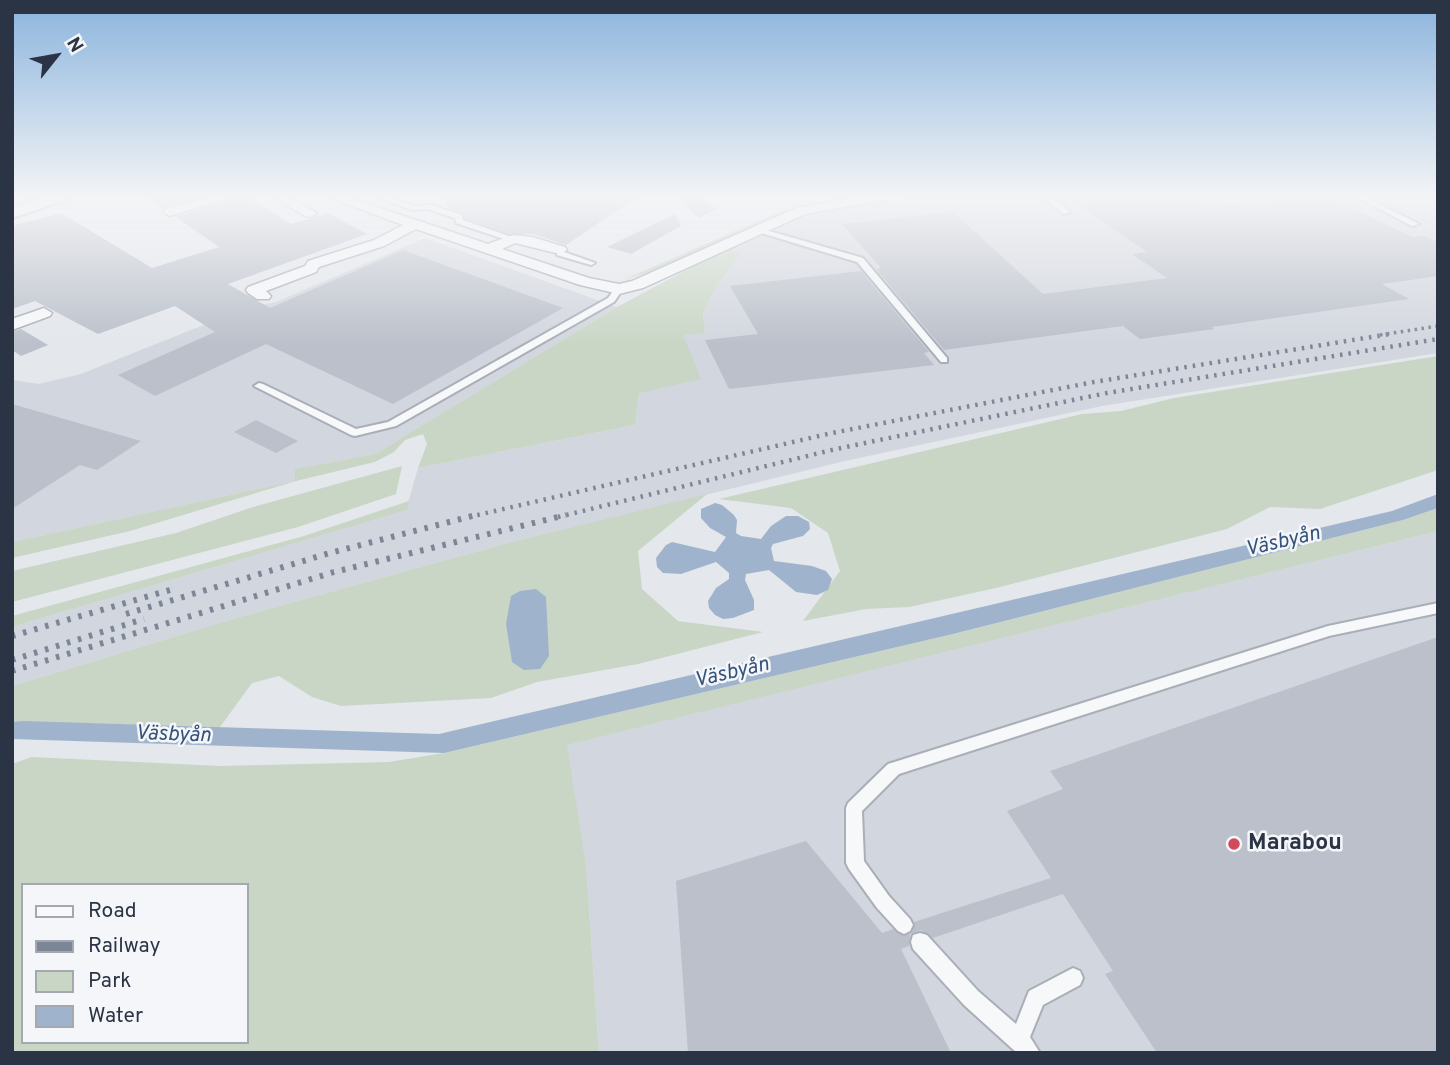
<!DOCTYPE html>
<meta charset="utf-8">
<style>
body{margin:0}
#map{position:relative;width:1450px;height:1065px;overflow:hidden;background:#e4e7ec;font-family:Overpass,sans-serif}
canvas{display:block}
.frame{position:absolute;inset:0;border:14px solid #2b3445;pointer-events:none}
.legend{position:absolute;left:21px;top:883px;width:228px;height:161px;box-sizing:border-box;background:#f4f6f9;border:2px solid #a4a8b1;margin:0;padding:9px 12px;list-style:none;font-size:21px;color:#2b3445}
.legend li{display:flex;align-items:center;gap:14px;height:35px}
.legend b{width:35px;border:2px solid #a4a8b1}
.north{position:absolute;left:21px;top:21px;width:70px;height:70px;-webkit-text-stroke:5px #f4f6f9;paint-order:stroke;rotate:59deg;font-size:19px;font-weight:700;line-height:28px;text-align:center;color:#2b3445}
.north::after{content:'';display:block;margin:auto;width:24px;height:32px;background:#2b3445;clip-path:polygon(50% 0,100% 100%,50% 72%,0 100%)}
</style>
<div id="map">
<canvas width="1450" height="1065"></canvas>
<div class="frame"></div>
<ul class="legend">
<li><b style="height:9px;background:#f7f8fa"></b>Road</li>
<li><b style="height:9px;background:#7d8696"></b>Railway</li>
<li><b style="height:19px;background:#c9d6c5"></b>Park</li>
<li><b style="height:19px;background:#9fb4cc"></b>Water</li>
</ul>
<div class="north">N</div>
</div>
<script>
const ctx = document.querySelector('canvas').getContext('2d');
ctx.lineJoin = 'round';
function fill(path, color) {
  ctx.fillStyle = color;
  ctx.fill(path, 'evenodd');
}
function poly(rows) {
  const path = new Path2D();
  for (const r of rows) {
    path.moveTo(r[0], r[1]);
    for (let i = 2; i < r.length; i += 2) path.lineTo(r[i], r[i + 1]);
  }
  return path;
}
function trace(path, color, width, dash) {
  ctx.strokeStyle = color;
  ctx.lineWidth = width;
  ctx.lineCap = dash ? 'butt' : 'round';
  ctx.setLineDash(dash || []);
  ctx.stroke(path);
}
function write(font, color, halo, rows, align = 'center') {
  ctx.font = font + ' Overpass,sans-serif';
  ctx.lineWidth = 5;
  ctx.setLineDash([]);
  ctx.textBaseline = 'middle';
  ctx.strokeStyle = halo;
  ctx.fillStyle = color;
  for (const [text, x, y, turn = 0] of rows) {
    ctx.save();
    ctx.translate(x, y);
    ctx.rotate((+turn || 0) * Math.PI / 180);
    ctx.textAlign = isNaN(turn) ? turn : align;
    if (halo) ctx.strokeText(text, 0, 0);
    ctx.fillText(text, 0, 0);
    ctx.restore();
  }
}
const built = poly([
 [926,196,1438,196,1438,353,1102,406,845,461,504,544,236,618,12,686,12,627,406,510,418,468,635,425,639,393,683,335,705,332,703,313,718,283,729,271,739,251,728,248,795,217,824,209],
 [425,238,617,307,375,454,296,469,296,481,12,542,12,380,39,384,81,374,246,308,276,302],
 [1438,531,1438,1053,599,1053,586,865,566,745]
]);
const green = poly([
 [859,196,783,212,662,268,623,280,781,211,835,198],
 [728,248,740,252,729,271,718,283,703,313,705,333,683,335,701,379,639,393,635,425,418,468,427,444,423,434,405,440,394,452,375,462,296,481,130,531,12,558,12,542,295,481,295,469,375,454,617,307],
 [1438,356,1438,470,1320,509,1270,507,1227,529,996,588,909,607,866,609,803,621,840,571,828,533,791,508,719,499,1082,414,1121,411,1174,398],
 [402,466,396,494,298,527,12,602,12,571,176,533,253,507],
 [707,494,638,551,642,589,678,621,763,632,638,664,537,682,491,698,341,706,312,697,279,676,252,683,220,727,12,722,12,686,236,618,504,544],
 [409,501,407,510,12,627,12,616,304,536],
 [1438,508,1438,531,567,745,586,865,599,1053,12,1053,12,764,32,757,220,766,389,762,444,753,953,634,1403,520],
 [23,885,247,885,247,1042,23,1042]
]);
const water = poly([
 [1438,494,1438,508,1403,520,953,634,444,753,12,739,12,722,24,721,439,734,1392,511],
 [715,503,722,505,734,515,737,520,736,533,741,536,761,539,771,526,786,516,798,516,809,522,810,529,803,536,773,544,771,548,774,561,812,566,826,571,832,579,828,590,817,595,796,592,769,570,746,574,745,580,754,600,754,610,733,618,723,619,715,615,709,608,708,601,716,588,729,579,729,573,716,562,681,574,663,573,657,567,656,558,666,545,672,542,715,552,726,537,710,528,701,518,701,509],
 [536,589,546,597,549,656,540,669,524,670,512,662,506,624,511,596,520,591]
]);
const building = poly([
 [146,196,205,196,163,208],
 [239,196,254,196,254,201,291,224,328,213,367,234,228,284,270,308,403,250,563,308,393,404,266,344,155,396,118,375,215,332,175,306,98,334,35,301,12,309,12,226,61,213,152,268,219,247,176,217],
 [443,196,639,196,566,245,533,234,509,234,465,218,463,213,447,207],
 [675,196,701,196,716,209,699,218],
 [1066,196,1193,196,1210,206,1327,196,1412,237,1424,236,1438,242,1438,276,1382,284,1409,299,1212,327,1214,329,1140,339,1123,326,944,350,876,269,881,268,842,224,953,212,1043,294,1167,278,1132,254,1147,252],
 [675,214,681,226,631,254,607,247],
 [861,271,929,352,924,353,934,365,729,389,705,340,758,334,730,286],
 [21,329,48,345,21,356,12,350,12,332],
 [12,404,141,441,97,470,80,465,12,509],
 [256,420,298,441,276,453,234,432],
 [1438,637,1438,1053,1157,1053,1105,974,1113,971,1063,894,933,938,921,930,910,934,909,946,901,949,951,1053,688,1053,676,881,806,841,882,933,893,929,905,936,912,932,914,922,1051,878,1007,811,1063,789,1050,771]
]);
const service = poly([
 [375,196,385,196,415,206,431,205,462,215,463,220,517,239,510,241,456,223,455,218,428,209,412,210,375,196],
 [1043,196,1050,196,1070,212,1063,214,1043,196],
 [1355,196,1363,196,1419,224,1412,226,1355,196],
 [755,227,863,258,947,358,947,362,941,362,857,262,755,231,755,227],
 [557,248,563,248,564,252,595,263,591,265,557,255,557,248],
 [619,286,623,289,614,302,396,426,355,436,351,435,254,386,259,383,263,384,356,429,388,422,608,298,616,287,619,286],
 [1438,603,1438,613,1329,636,899,774,862,811,864,861,889,896,910,919,913,925,910,931,904,934,898,931,877,908,849,869,846,863,846,808,848,803,888,764,1328,626,1438,603],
 [920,933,927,935,978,991,1016,1024,1029,991,1073,968,1080,971,1083,978,1080,985,1043,1005,1030,1037,1040,1053,1017,1053,964,1005,913,949,911,942,913,935,920,933]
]);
const minor = poly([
 [215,196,236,196,170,216,163,212,165,209,215,196],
 [271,196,287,196,317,213,310,217,305,216,271,196],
 [325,196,344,196,488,244,513,235,532,237,565,247,567,250,560,254,515,243,502,249,589,278,619,284,632,281,796,208,862,196,890,196,884,200,805,214,643,288,619,294,580,285,416,229,384,246,319,267,316,272,266,291,271,296,269,299,257,299,248,293,246,290,248,287,305,266,308,261,374,240,403,225,325,196],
 [44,308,52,313,50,316,12,330,12,319,44,308]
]);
const tertiary = poly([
 [47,196,71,196,69,199,12,218,12,207,47,196]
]);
const railFar2 = poly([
 [1380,335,1438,326]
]);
const railFar1 = poly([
 [469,517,832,433,1094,382,1390,334],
 [558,517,836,449,1107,393,1438,339]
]);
const rail = poly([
 [126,614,330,553,476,515],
 [12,636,170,590],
 [12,660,144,619],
 [12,671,334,572,566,515]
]);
const markers = [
 [1234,844,7,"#d1495b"]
];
const waterNames = [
 ["Väsbyån",1283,543,-13],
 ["Väsbyån",732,674,-13],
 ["Väsbyån",173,736,2]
];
const nearPoinames = [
 ["Marabou",1248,844]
];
fill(built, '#d2d6de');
fill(green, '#c9d6c5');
fill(water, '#9fb4cc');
fill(building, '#bbc0ca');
trace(service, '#a9aeb7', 4);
trace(minor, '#a9aeb7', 3);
trace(tertiary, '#a9aeb7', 4);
fill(service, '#f7f8fa');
fill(minor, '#f7f8fa');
fill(tertiary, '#f7f8fa');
trace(railFar2, '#7d8696', 3.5, [2.5, 4.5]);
trace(railFar1, '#7d8696', 4.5, [2.5, 6]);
trace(rail, '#7d8696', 6, [3.5, 8]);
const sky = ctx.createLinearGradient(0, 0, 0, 345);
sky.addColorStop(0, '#8bb4dd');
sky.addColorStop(0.57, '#f3f4f6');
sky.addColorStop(1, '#f3f4f600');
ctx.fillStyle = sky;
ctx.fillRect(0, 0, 1450, 345);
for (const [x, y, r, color] of markers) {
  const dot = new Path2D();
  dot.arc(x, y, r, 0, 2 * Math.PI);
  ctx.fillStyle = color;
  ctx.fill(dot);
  trace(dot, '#f4f6f9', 2.5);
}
write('italic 21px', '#34527a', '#f4f6f9', waterNames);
write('bold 23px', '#2b3445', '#f4f6f9', nearPoinames, 'left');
</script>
